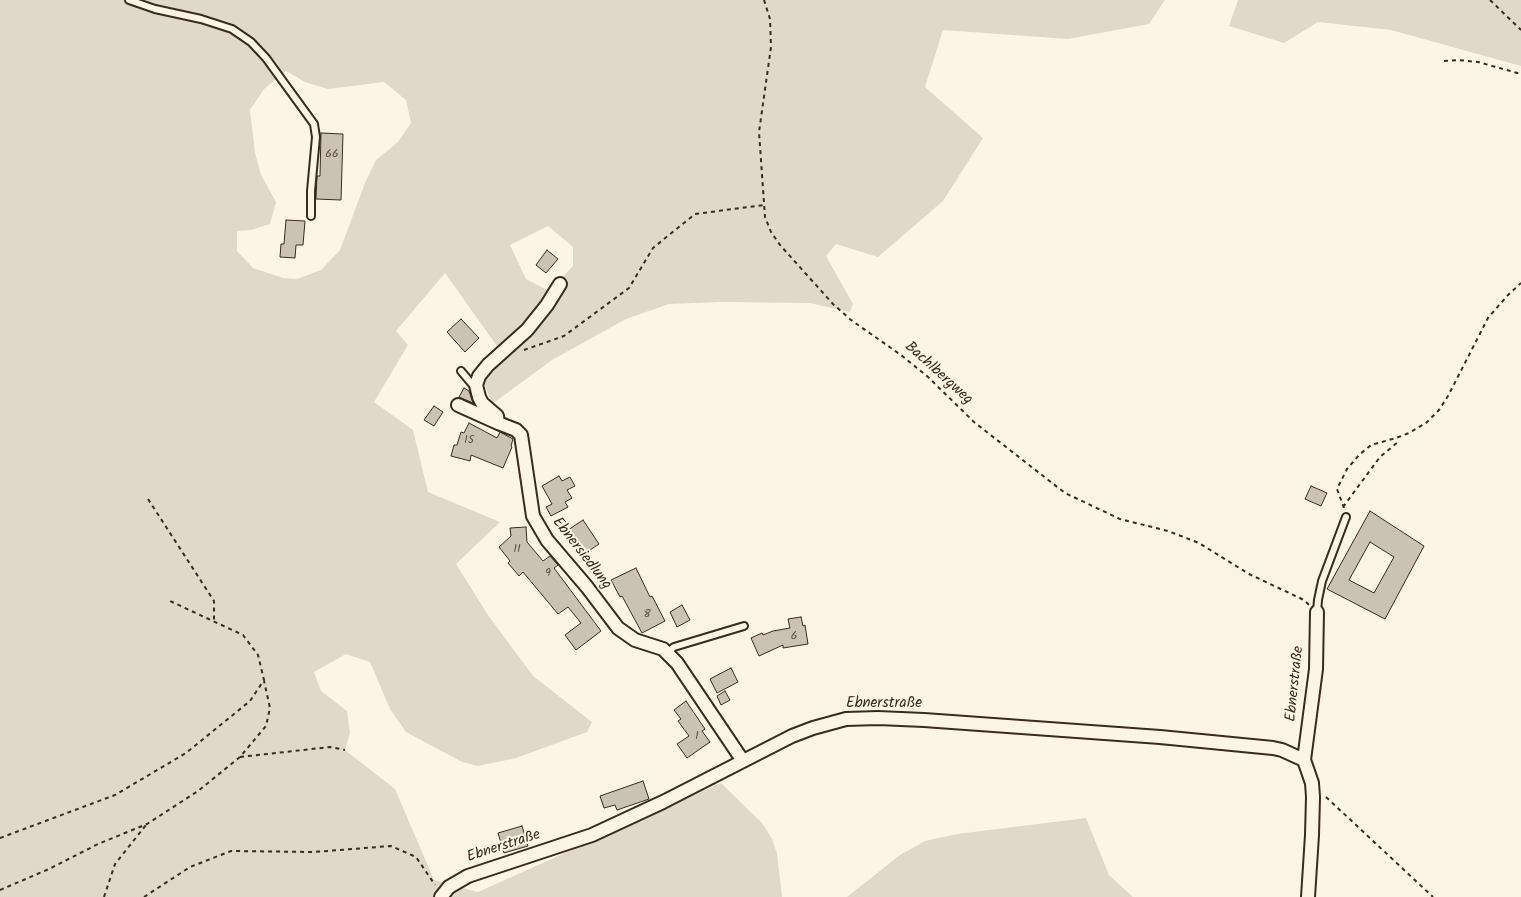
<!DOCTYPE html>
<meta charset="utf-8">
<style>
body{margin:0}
canvas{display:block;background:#fcf5e5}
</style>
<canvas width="1521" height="897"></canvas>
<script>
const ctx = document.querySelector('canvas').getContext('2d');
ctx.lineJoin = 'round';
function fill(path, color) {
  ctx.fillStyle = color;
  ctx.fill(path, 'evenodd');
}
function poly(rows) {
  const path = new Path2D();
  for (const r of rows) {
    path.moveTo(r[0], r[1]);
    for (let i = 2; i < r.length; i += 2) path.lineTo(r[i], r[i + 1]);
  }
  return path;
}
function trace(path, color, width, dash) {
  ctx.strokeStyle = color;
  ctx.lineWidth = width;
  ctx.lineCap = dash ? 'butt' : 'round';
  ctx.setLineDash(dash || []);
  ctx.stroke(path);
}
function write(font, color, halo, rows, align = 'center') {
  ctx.font = font + ' Kalam,sans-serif';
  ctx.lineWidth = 4;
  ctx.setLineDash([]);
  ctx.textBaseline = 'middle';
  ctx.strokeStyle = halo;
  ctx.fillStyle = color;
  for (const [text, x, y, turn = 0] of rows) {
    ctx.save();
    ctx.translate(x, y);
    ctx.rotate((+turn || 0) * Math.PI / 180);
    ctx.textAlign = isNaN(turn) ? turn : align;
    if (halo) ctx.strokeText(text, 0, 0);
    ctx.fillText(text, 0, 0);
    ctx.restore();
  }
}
const green = poly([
 [0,0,1165,0,1149,24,1068,39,943,30,925,87,983,138,943,201,878,257,836,244,826,256,853,304,850,312,810,303,721,302,669,304,626,319,552,360,492,404,483,380,504,356,445,273,396,331,408,345,374,402,413,430,428,492,500,522,456,564,488,615,533,676,592,722,587,732,516,758,478,766,462,762,406,732,390,709,370,662,346,654,314,672,321,691,347,711,350,733,345,750,395,789,434,880,478,892,721,783,763,824,772,839,777,853,782,897,0,897],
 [286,71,305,82,328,89,384,82,406,100,411,123,398,142,376,160,365,183,340,250,321,270,297,279,283,278,253,268,237,251,237,231,251,230,270,224,276,202,261,175,255,153,250,110,264,89],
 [548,226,573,247,573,266,549,291,526,279,510,245],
 [1238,0,1521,0,1521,66,1391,30,1318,22,1284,43,1229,26],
 [1086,818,1109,875,1133,897,847,897,900,855,925,841,957,834]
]);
const building = poly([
 [321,133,343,134,341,200,316,199,317,176,320,176,321,133],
 [286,220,305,221,303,245,296,245,295,258,280,257,281,244,284,244,286,220],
 [547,250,558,259,546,273,536,265,547,250],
 [461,319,479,338,465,352,447,332,461,319],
 [464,388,469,391,473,403,459,397,464,388],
 [434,406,443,412,434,426,424,420,434,406],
 [469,423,497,438,500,432,513,439,511,446,512,447,503,468,471,455,470,461,451,456,454,445,457,445,461,432,464,433,469,423],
 [559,476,562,481,570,477,575,486,567,490,572,498,565,502,568,507,551,516,546,507,552,504,542,486,559,476],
 [1311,486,1327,493,1321,506,1305,499,1311,486],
 [1370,511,1424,546,1385,619,1327,589,1370,511],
 [1370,542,1394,557,1374,593,1349,580,1370,542],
 [583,520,599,544,584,554,568,530,583,520],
 [526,527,527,542,543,561,550,556,558,565,554,568,601,631,576,650,565,635,581,623,568,607,558,614,523,572,519,576,508,563,510,561,499,547,511,536,510,528,526,527],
 [636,568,650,597,652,596,665,621,642,633,622,596,620,597,611,580,636,568],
 [682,605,690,620,677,627,670,612,682,605],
 [801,617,803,626,805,625,808,644,783,648,783,645,759,656,751,638,762,633,763,635,773,631,790,628,788,619,801,617],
 [731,668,738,682,717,693,710,679,731,668],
 [725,691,730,700,721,705,717,696,725,691],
 [686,701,705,729,702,731,710,742,687,758,677,744,689,736,678,721,681,719,674,710,686,701],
 [643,781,649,799,617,810,615,805,604,808,600,796,643,781],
 [522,826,528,846,504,853,498,833,522,826]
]);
const path = poly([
 [764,0,770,19,771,47,759,132,765,217,771,232,780,245,833,304,851,320,901,355,928,377,974,422,1065,493,1120,519,1168,531,1199,543,1249,574,1304,600,1309,605],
 [1490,0,1521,30],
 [1444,61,1458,60,1478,62,1521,74],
 [524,350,564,336,629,288,653,248,695,214,764,205],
 [148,499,214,601,214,622],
 [1343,507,1380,457,1398,442],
 [1344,508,1337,489,1347,469,1359,455,1371,445,1396,438,1409,433,1426,423,1439,410,1448,396,1488,318,1507,296,1521,283],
 [240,757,330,747,345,750],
 [1326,797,1433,897],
 [0,838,115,795,186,753,250,701,264,680,258,655,243,635,170,601],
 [0,890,49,869,98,844,147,824,198,791,240,757,266,726,270,708,264,681],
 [104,897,115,864,146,825],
 [144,897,190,867,231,851,314,852,391,846,416,857,435,885]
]);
const service = poly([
 [129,0,155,9,201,19,232,29,251,42,266,58,314,124,316,137,311,191,311,216],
 [461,371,472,384,476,385],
 [1317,612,1318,600,1322,581,1346,517],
 [667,653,674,647,744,626]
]);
const minor = poly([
 [560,284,547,305,527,330,488,365,479,376,476,385,479,397,482,403,497,416,498,423,516,430,521,435,533,516,547,540,587,587,618,628,635,640,663,649,677,663,743,761],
 [458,405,498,423],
 [441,897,449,887,468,876,592,835,663,802,792,736,813,728,846,719,878,718,924,720,1160,737,1273,748,1282,750,1304,760],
 [1308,897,1312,835,1313,797,1312,783,1304,760,1316,669,1317,612]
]);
const numberNames = [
 ["66",332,155],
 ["15",469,441],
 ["11",517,550],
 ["9",548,574],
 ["8",647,615],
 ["6",794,637],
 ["1",697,737]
];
const streetNames = [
 ["Bachlbergweg",938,374,42],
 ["Ebnersiedlung",581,554,52],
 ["Ebnerstraße",1296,684,-84],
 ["Ebnerstraße",884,704],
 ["Ebnerstraße",504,847,-18]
];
fill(green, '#e0d8c8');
fill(building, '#ccc2b3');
trace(building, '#3b2a1e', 1);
trace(service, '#3b2a1e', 10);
trace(minor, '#3b2a1e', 16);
trace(path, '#3b2a1e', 2, [4, 4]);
trace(service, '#fcf5e5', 6);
trace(minor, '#fcf5e5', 12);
write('12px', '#5f5043', null, numberNames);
write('15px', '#3b2a1e', '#fcf5e5', streetNames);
</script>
